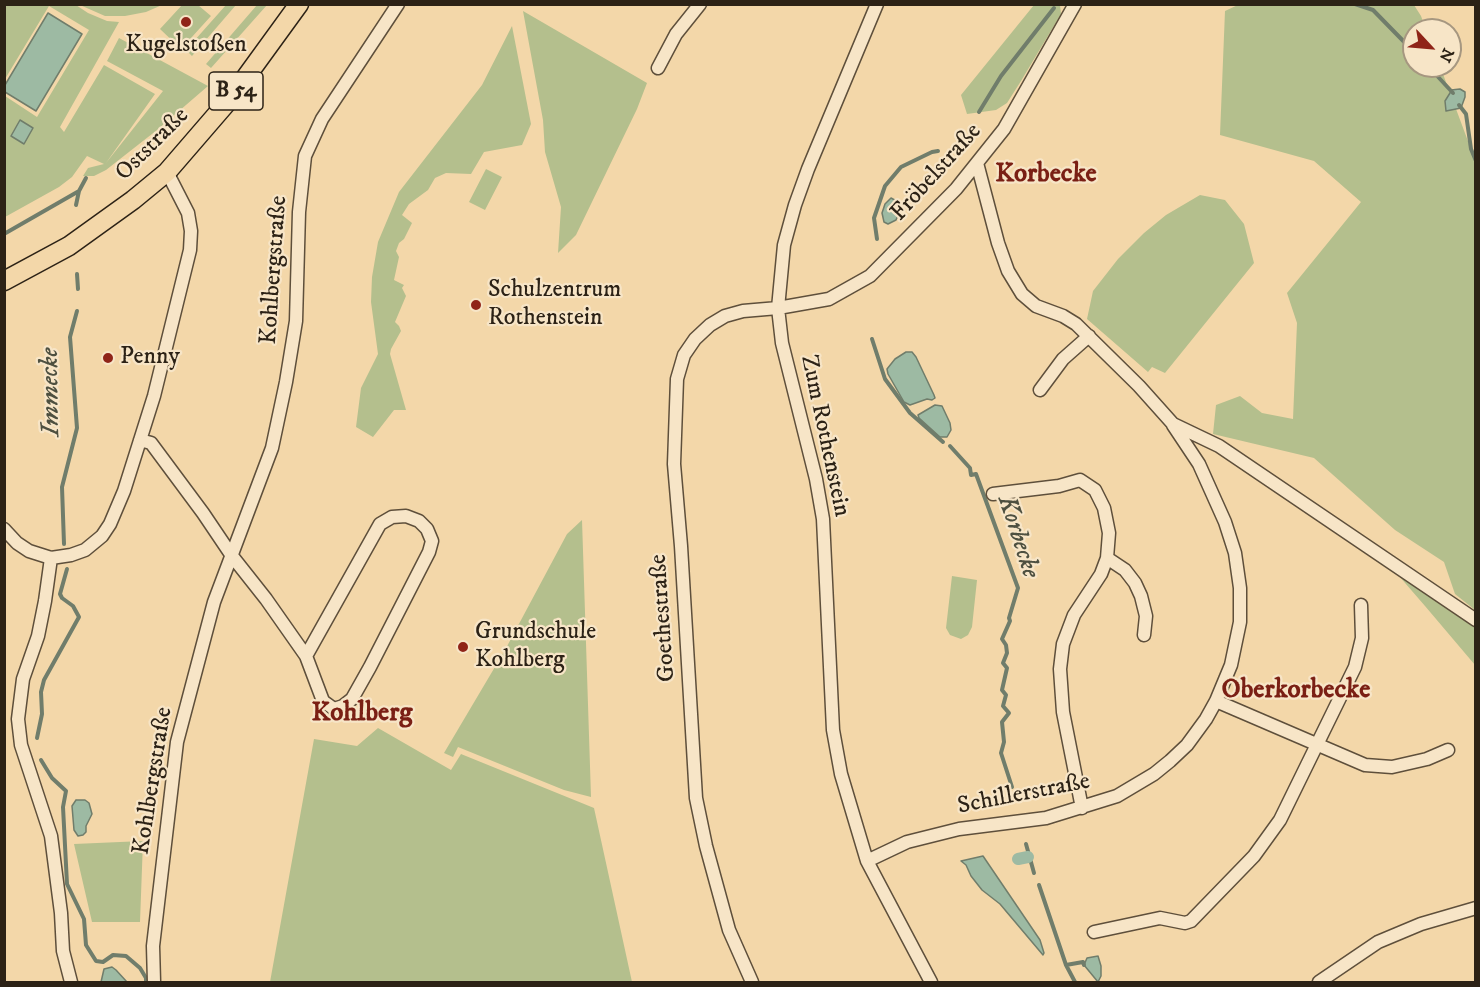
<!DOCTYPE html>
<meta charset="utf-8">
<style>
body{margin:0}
#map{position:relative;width:1480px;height:987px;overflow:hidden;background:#f3d7a9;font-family:"IM FELL DW Pica",serif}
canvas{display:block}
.frame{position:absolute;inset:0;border:6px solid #2c2216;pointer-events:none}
.north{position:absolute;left:1402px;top:18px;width:60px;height:60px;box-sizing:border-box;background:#f7e5c7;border:2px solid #a69780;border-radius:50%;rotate:116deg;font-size:16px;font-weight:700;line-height:24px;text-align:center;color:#2c2216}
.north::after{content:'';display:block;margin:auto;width:21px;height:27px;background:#8f2418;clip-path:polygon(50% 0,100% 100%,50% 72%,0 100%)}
</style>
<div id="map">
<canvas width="1480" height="987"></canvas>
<div class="frame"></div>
<div class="north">N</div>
</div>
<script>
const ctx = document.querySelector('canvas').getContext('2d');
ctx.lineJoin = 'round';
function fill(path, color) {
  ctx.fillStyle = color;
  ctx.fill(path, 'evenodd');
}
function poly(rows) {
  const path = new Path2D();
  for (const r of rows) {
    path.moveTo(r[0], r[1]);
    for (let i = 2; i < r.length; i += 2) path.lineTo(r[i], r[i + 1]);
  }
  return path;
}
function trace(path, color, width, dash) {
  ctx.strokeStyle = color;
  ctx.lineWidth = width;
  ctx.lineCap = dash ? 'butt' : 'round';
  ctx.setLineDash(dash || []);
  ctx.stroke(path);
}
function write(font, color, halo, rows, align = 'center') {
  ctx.font = font + ' "IM FELL DW Pica",serif';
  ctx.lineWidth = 4.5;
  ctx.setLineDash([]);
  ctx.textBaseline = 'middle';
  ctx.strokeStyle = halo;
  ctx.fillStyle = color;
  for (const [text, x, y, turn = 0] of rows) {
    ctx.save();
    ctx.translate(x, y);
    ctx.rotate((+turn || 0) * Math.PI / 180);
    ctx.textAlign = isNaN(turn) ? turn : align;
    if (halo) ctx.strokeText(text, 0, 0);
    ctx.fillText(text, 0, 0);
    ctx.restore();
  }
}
const green = poly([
 [183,4,198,5,211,16,181,49,160,29],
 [1240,4,1414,5,1421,16,1426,30,1414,30,1414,66,1440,66,1475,160,1475,610,1455,594,1444,562,1395,530,1314,458,1213,434,1216,405,1240,396,1262,413,1293,419,1297,323,1287,293,1361,202,1314,161,1220,135,1225,11],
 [5,5,76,5,88,13,107,21,119,22,60,127,64,132,104,65,155,94,106,163,163,91,107,61,119,38,208,86,157,130,106,170,94,176,83,176,88,168,104,164,87,156,72,177,59,187,5,217,5,96,37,117,89,30,49,6,5,79],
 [80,5,162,5,146,12,125,16,105,16],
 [226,5,236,5,192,56,186,50],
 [257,5,267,5,211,68,206,64],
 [1034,5,1060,5,1061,14,1021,81,1007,103,996,110,967,114,961,95],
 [523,11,647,83,637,109,576,235,558,253,561,207,545,152,543,120],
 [512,26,531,124,522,145,484,152,471,174,446,173,435,178,428,190,409,204,402,215,412,223,404,239,399,243,396,251,399,257,394,280,404,285,402,288,406,296,395,322,399,326,401,331,391,349,390,354,406,410,394,410,373,437,356,427,361,388,378,354,371,302,372,277,378,242,399,192,482,85],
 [486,169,502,177,485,210,469,202],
 [1200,195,1225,200,1244,224,1254,263,1165,373,1152,367,1148,372,1087,319,1093,291,1118,259,1144,233,1166,215],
 [582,520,591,797,564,790,458,747,453,757,444,753,505,650,567,534],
 [952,576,977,580,972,627,968,635,961,639,950,635,946,628],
 [1399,576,1475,626,1475,665,1425,606],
 [378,728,451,770,461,754,594,808,632,982,270,982,314,739,357,746],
 [143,841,140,922,92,922,74,844]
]);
const water = poly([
 [48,13,82,34,36,111,5,92,5,85,48,13],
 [1460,89,1465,92,1465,97,1461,108,1446,111,1445,101,1450,93,1451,90,1460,89],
 [20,120,33,128,24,144,11,136,20,120],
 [891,198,900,203,901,208,896,220,888,224,884,222,882,213,885,204,891,198],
 [906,352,912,352,916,357,934,395,935,398,932,400,927,399,910,405,904,402,888,374,887,369,895,359,906,352],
 [935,405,942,406,950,423,951,430,947,437,940,437,919,418,918,415,935,405],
 [76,800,85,800,89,803,92,814,86,826,86,832,83,835,78,836,74,830,72,806,76,800],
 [983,856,1040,940,1044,953,1043,955,1000,904,982,890,971,876,966,865,961,861,983,856],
 [1098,956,1101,966,1101,976,1098,982,1084,965,1087,958,1098,956],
 [112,967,116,970,127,982,101,982,104,969,112,967]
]);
const stream = poly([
 [1355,4,1373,10,1414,52],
 [1428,66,1453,93],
 [1459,105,1466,114,1471,149,1476,161],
 [979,112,1001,76,1054,8],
 [76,205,79,191],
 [4,234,79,191,86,178],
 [877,239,874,218,885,186,901,167,932,152,938,151],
 [77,274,78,289],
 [872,339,885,379,910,413,943,442],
 [950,446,970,468,971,475,976,474,1018,588,1009,618,1010,621,1002,639,1006,645,1007,653,1003,663,1007,668,1002,690,1006,695,1003,706,1009,713,1002,722,1004,742,1001,753,1012,787],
 [64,544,62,487,77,428,70,337,77,311],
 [37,738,42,714,41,692,44,680,79,617,73,606,62,598,60,594,67,569],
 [41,760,52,778,66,791,63,807,67,884,84,919,86,945,96,961,103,962,113,955,126,956,140,968,146,978,146,982],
 [1026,844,1034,873],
 [1039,885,1066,965,1075,982],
 [1066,965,1083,962,1084,965]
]);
const canal = poly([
 [1018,859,1028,857]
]);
const minor = poly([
 [877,4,808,169,795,205,784,245,778,308,782,343,816,479,823,519,833,730,841,774,867,861,931,982],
 [658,68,676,34,700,4],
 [977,163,998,243,1008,271,1022,294,1036,306,1063,316,1076,324,1139,386,1173,424,1219,446,1476,620],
 [1040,390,1063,359,1089,336],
 [140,440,151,443,203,513,232,556,266,599,306,656,323,701,334,709,343,706,352,699,370,667,429,552,432,541,427,529,419,521,406,516,392,517,380,524,306,656],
 [993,494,1059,486,1080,480,1095,490,1104,508,1109,533,1107,558,1101,574,1074,615,1063,644,1060,669,1063,712,1082,808],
 [4,529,17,543,29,551,51,558,71,555,85,550,102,536,110,524,124,491,154,396,190,250,191,231,188,213,167,172],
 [51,558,45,601,38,636,23,679,18,719,21,745,51,836,61,913,63,951,71,982],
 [1107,558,1125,570,1135,583,1141,596,1146,616,1144,635],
 [1216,701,1365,765,1392,767,1427,759,1448,750],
 [867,861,907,842,959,829,1046,818,1117,796,1154,774,1170,761,1187,745,1206,719,1216,701,1231,665,1240,622,1240,588,1235,553,1225,522,1199,464,1173,425],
 [1094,932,1160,918,1185,923,1191,921,1254,856,1280,820,1355,667,1362,638,1361,605],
 [154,982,153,946,177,742,214,602,272,448,286,382,296,321,299,212,305,156,322,119,398,4],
 [752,982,729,930,706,846,696,798,681,546,674,464,677,379,684,355,695,339,710,325,725,316,743,311,778,308,829,299,870,276,956,189,1004,129,1075,4],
 [1319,982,1378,942,1421,924,1476,908]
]);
const primary = poly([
 [4,281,69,246,133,200,167,172,230,99,299,4]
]);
const markers = [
 [186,22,6,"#8f2418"],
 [476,305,6,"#8f2418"],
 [108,358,6,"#8f2418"],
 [463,647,6,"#8f2418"]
];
const shields = [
 [236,91,54]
];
const shieldNames = [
 ["B 54",236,91]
];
const poiNames = [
 ["Kugelstoßen",186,46,"center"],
 ["Schulzentrum",488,291],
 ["Rothenstein",488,319],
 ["Penny",120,358],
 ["Grundschule",475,633],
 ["Kohlberg",475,661]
];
const streetNames = [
 ["Oststraße",153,145,-45],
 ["Fröbelstraße",937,173,-48],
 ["Kohlbergstraße",275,270,-86],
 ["Zum Rothenstein",824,436,78],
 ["Goethestraße",664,618,-94],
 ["Kohlbergstraße",154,781,-81],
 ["Schillerstraße",1024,795,-11]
];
const waterNames = [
 ["Immecke",52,392,-91],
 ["Korbecke",1017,537,72]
];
const quarterNames = [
 ["Korbecke",1046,175],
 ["Oberkorbecke",1296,691],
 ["Kohlberg",362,714]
];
fill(green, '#b4bf8d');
fill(water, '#9dbaa3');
trace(water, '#707d6b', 1.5);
trace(stream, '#707d6b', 4);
trace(canal, '#9dbaa3', 12);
trace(minor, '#5e4f3b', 15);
trace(primary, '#2c2216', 21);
trace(minor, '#f7e5c7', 12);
trace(primary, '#f3d7a9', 18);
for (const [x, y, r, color] of markers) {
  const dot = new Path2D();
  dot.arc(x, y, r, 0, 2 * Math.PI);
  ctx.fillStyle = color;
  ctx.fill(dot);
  trace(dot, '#f7e5c7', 2);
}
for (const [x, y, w] of shields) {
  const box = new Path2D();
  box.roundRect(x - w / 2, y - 19, w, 38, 4.5);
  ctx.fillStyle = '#f7e5c7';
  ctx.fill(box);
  trace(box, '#2c2216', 1.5);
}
write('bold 22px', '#2c2216', null, shieldNames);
write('24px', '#2c2216', '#f7e5c7', poiNames, 'left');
write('24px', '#2c2216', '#f7e5c7', streetNames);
write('italic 26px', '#4e5040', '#f7e5c7', waterNames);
write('bold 27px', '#7a1f14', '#f7e5c7', quarterNames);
</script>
